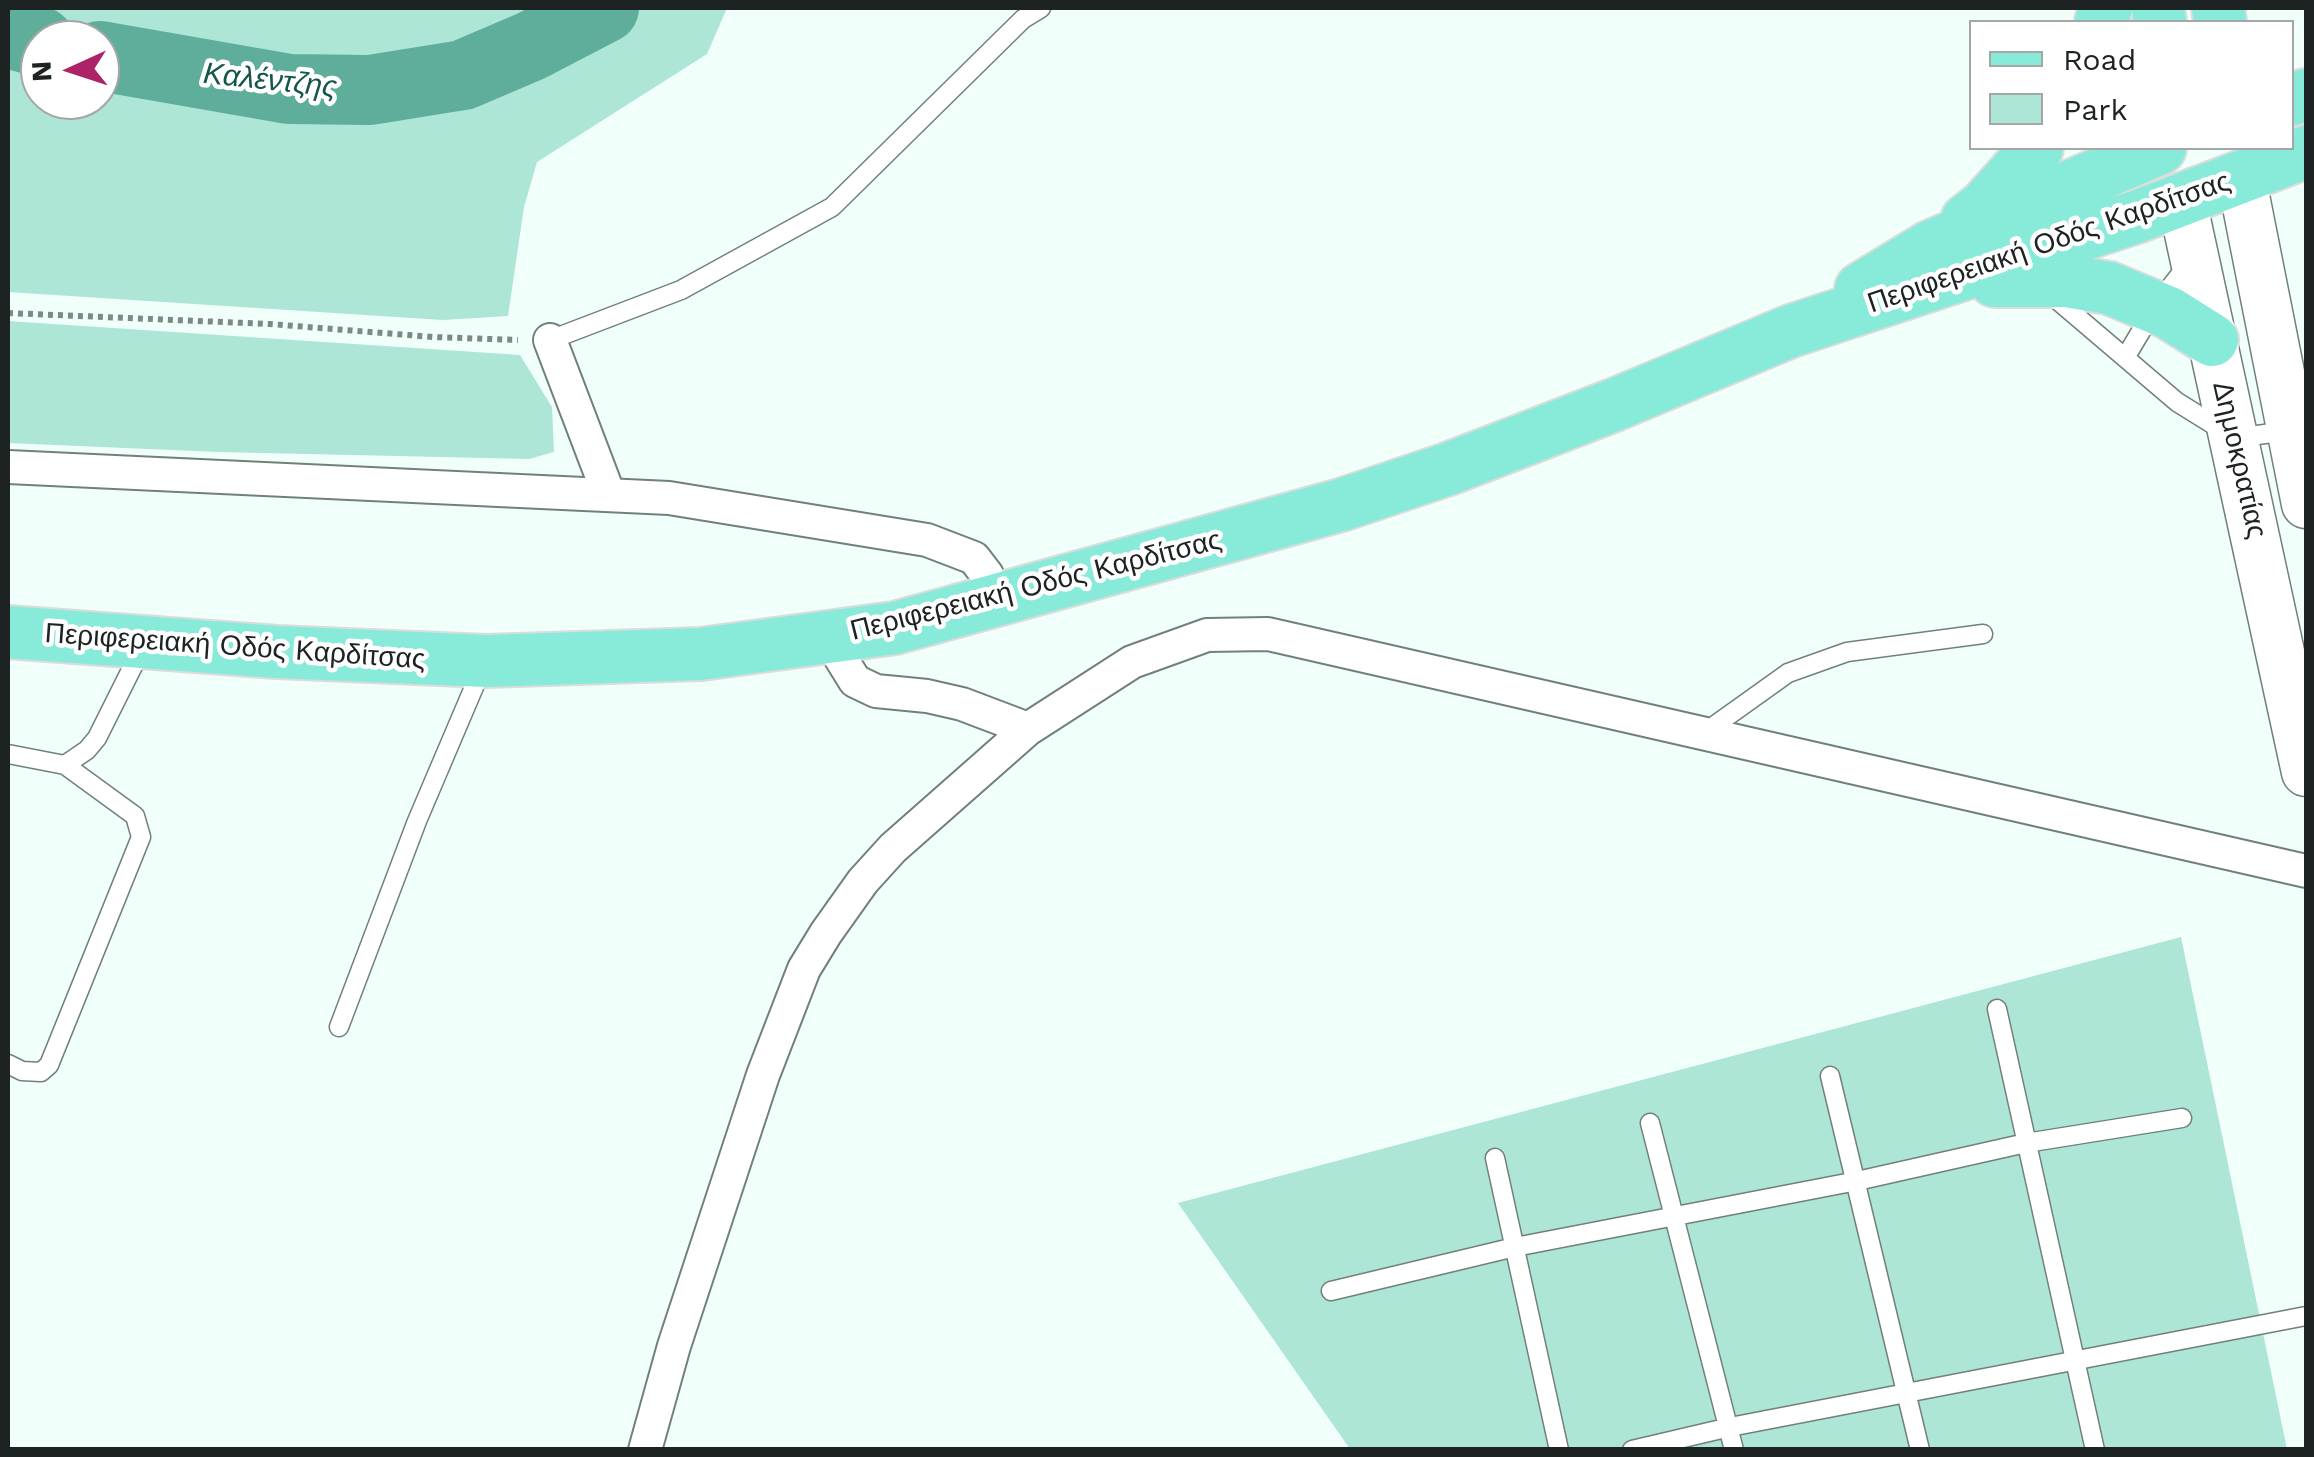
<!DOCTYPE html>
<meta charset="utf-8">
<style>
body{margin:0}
#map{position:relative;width:2314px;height:1457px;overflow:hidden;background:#f1fffb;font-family:"Work Sans",sans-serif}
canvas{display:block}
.frame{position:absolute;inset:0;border:10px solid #1d2322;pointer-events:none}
.legend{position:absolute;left:1969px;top:20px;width:325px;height:130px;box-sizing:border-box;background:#fff;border:2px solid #a5a7a7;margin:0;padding:12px 18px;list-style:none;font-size:30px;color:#1d2322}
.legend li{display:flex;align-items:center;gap:20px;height:50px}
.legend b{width:50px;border:2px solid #a5a7a7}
.north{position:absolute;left:20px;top:20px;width:100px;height:100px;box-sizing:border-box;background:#fff;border:2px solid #a5a7a7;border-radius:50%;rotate:267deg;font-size:28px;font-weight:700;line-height:40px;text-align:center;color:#1d2322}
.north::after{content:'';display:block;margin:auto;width:35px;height:45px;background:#ad2466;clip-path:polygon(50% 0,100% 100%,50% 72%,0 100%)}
</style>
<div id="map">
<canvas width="2314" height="1457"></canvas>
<div class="frame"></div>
<ul class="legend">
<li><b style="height:12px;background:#88ebd9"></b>Road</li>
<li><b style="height:28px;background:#ade5d6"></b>Park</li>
</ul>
<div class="north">N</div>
</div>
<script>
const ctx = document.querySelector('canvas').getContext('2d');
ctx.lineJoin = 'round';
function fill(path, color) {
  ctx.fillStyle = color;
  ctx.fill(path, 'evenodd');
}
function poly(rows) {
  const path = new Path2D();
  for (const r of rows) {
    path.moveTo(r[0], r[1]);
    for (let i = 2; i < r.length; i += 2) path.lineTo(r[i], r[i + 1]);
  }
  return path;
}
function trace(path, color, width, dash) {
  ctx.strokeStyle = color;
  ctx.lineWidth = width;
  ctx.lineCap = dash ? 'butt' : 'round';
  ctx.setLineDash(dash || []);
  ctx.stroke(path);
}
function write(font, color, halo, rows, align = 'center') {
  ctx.font = font + ' "Work Sans",sans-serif';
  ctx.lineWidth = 9;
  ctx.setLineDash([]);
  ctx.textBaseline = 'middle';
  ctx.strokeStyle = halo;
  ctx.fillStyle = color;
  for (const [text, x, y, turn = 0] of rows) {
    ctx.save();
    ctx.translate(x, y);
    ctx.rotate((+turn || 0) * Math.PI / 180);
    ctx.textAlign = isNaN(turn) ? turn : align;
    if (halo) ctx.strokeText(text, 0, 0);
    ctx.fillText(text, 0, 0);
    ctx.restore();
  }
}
const green = poly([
 [8,8,727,8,707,54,537,162,524,207,508,316,443,320,8,292],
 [40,40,100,40,100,100,40,100],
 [8,321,520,355,552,407,554,452,529,459,218,452,8,443],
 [2181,937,2287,1449,1350,1449,1178,1203]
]);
const river = poly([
 [8,33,40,42],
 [100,56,289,89,370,90,463,75,531,46,604,8]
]);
const path = poly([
 [8,313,270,324,433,337,518,340]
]);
const lane = poly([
 [2049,293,2177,402,2235,438,2287,431],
 [550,340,681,290,832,207,1023,19,1041,8],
 [2125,358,2156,306,2189,263],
 [1704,733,1788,673,1847,652,1983,634],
 [8,754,65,765,87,750,97,738,141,650],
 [1997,1009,2095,1450],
 [339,1027,417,821,483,666],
 [8,1064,22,1071,41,1072,49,1065,141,837,135,816,65,765],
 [1830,1076,1920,1450],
 [1650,1123,1734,1450],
 [1495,1158,1559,1450],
 [1331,1291,1515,1247,1857,1181,2026,1143,2182,1118],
 [1632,1450,1730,1427,2306,1316]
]);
const street = poly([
 [550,340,609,495],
 [8,467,669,498,927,540,974,558,987,575,992,603],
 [829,639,855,681,876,691,927,696,962,704,1028,729],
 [645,1450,674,1346,763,1075,804,969,826,933,863,881,893,848,1028,729,1132,662,1207,635,1268,634,2306,871]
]);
const secondary = poly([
 [2241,176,2306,504],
 [2182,201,2306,772]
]);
const primary = poly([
 [2158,8,2160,22],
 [2218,8,2220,22],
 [2101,22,2106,8],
 [2292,99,2306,95],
 [1967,220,1985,206,2037,148],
 [1995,281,2066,281,2109,288,2169,313,2212,340],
 [1861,289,1930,247,2160,148],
 [8,632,277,652,486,661,701,654,895,628,1341,505,1448,469,1614,405,1791,331,2136,217,2306,152]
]);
const streetNames = [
 ["Περιφερειακή Οδός Καρδίτσας",2049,243,-19],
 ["Δημοκρατίας",2239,460,77],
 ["Περιφερειακή Οδός Καρδίτσας",1036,586,-14],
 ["Περιφερειακή Οδός Καρδίτσας",235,647,4]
];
const waterNames = [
 ["Καλέντζης",270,81,6]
];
fill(green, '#ade5d6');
trace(river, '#5fae9c', 70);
trace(lane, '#71807b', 21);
trace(street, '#71807b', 36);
trace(secondary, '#71807b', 51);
trace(primary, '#dbdcdc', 56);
trace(path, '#7e8885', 6, [5, 5]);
trace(lane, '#fff', 18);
trace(street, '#fff', 32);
trace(secondary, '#fff', 48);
trace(primary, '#88ebd9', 52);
write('28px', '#1d2322', '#fff', streetNames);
write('italic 30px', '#15564a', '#fff', waterNames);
</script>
